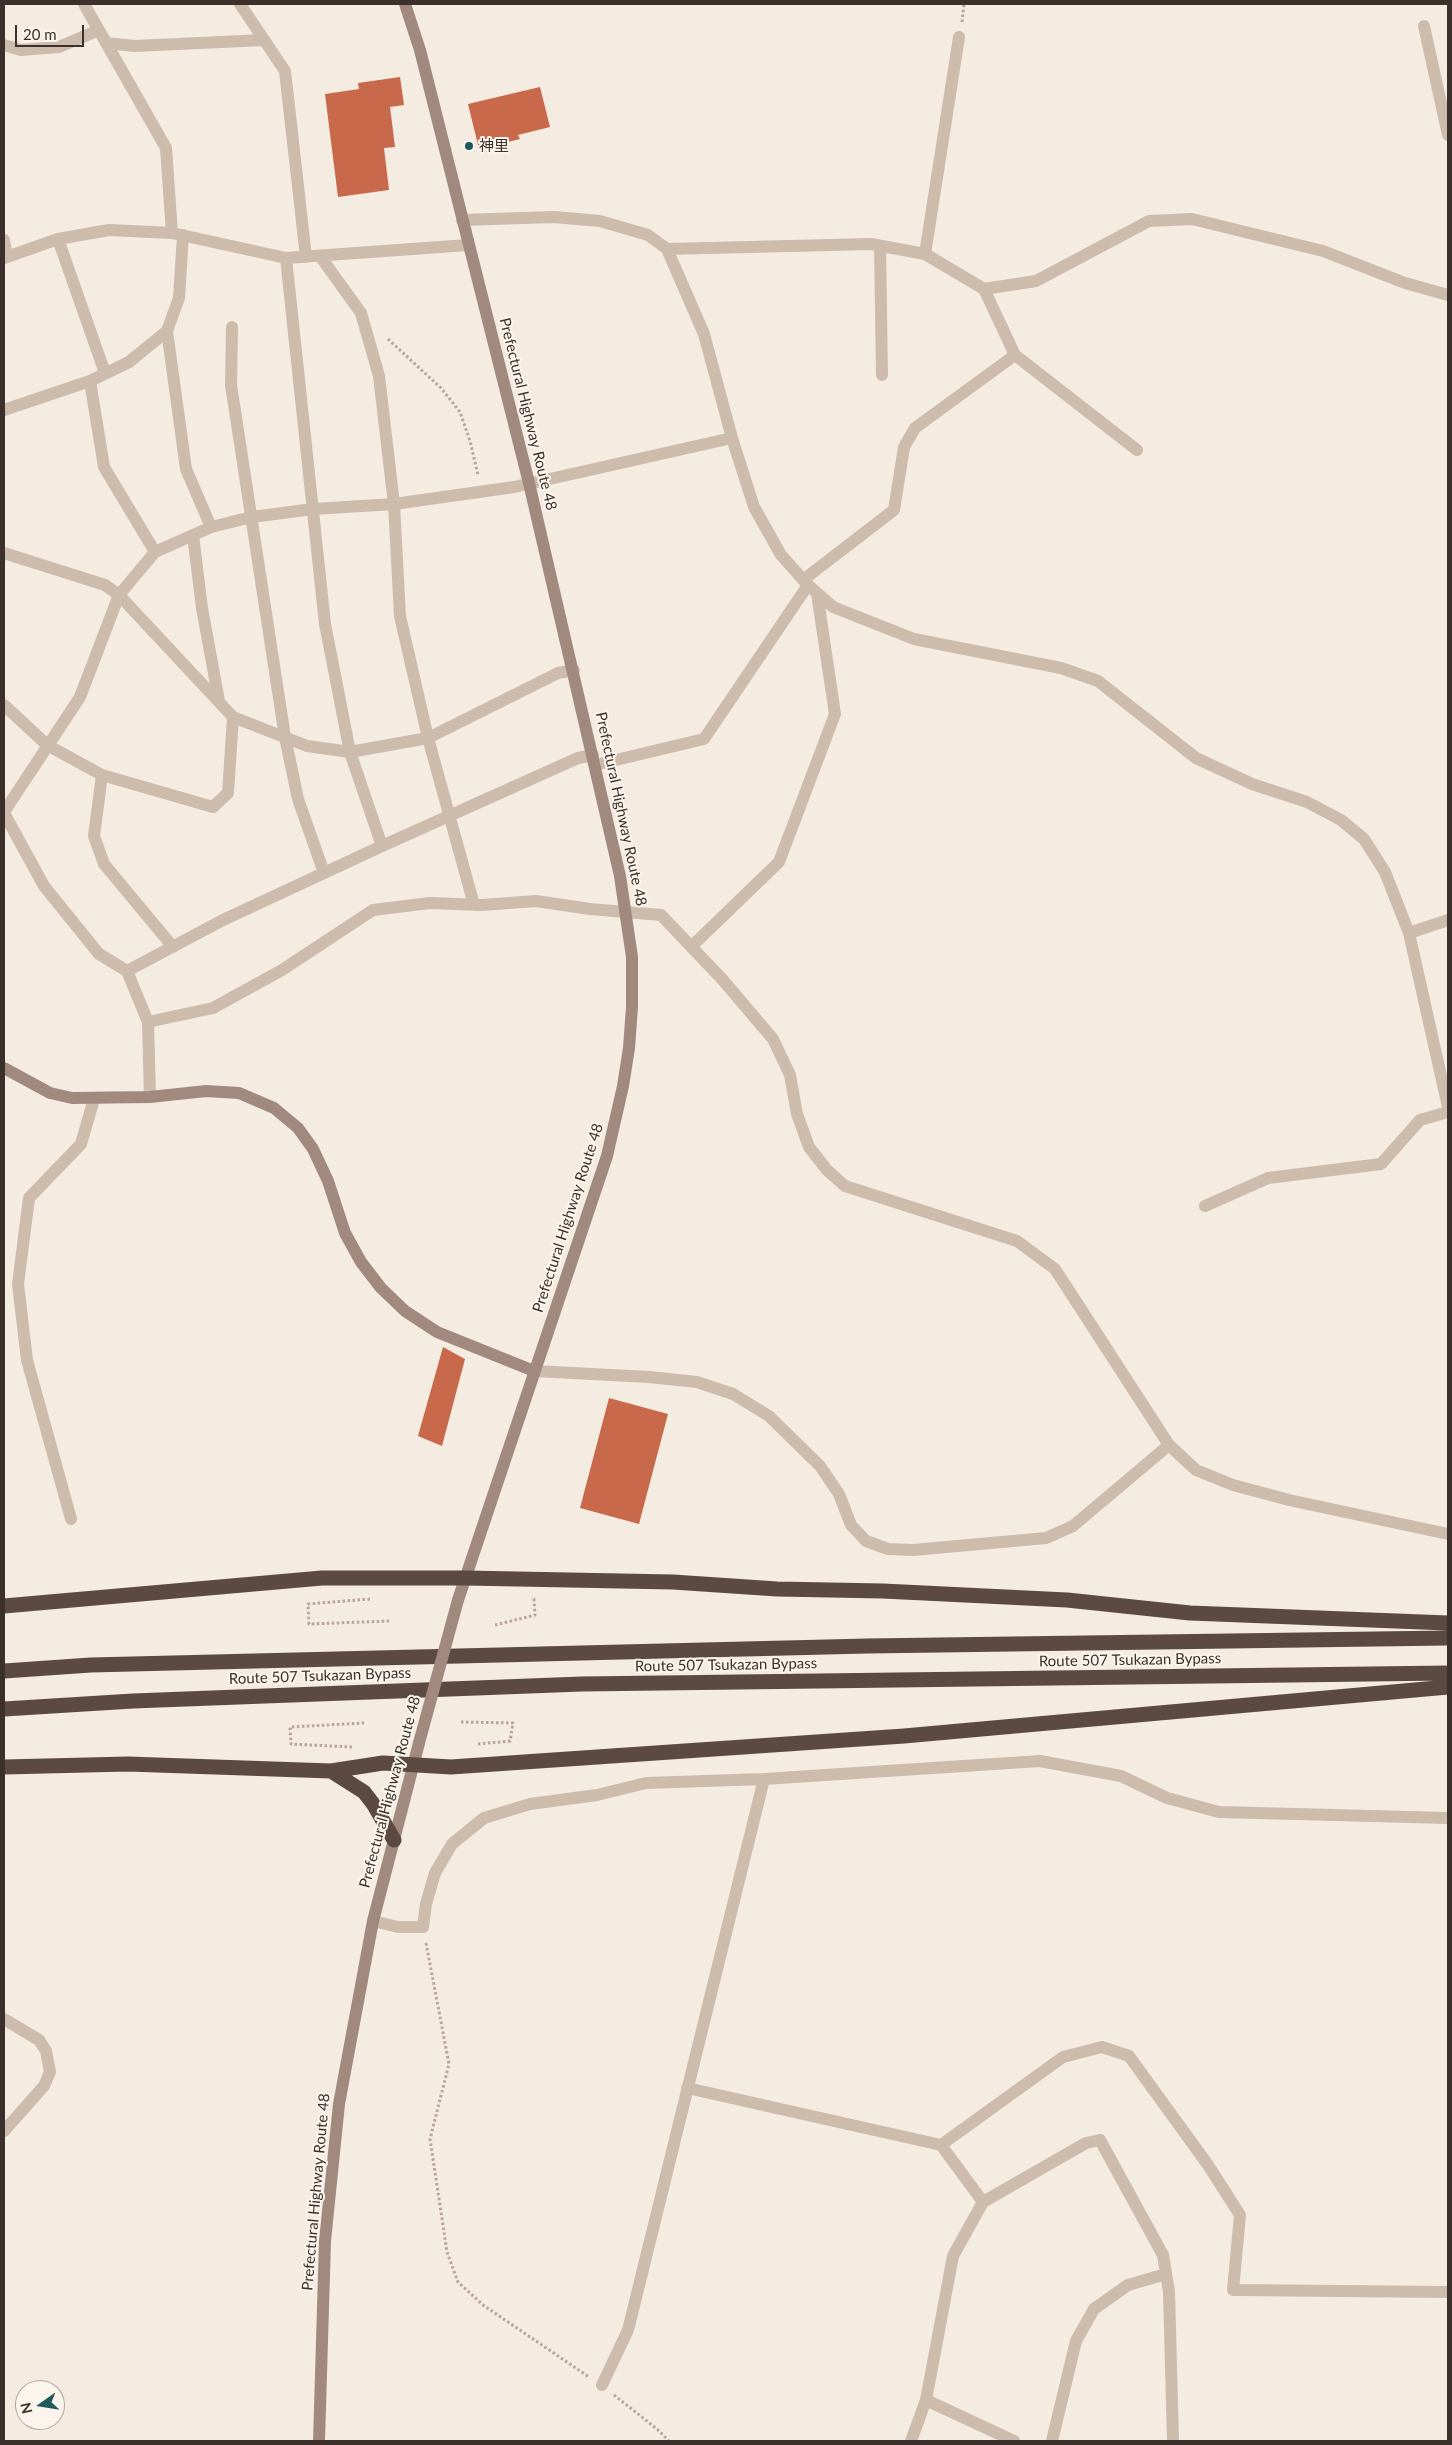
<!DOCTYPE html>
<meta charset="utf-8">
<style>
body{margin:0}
#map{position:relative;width:1452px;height:2445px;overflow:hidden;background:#f4ebe1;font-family:Lato,sans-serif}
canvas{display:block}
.frame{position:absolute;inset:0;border:5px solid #3b302b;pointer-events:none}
.north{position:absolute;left:15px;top:2380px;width:50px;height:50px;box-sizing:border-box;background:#fbf5ee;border:1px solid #aea6a0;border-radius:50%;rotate:257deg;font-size:14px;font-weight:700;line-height:20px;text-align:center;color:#3b302b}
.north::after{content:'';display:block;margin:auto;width:18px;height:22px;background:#1f5a5e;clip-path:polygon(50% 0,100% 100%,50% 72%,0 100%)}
.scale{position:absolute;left:15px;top:25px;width:69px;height:22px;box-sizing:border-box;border:2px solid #3b302b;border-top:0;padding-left:6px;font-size:15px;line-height:18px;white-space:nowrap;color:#3b302b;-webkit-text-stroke:4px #fbf5ee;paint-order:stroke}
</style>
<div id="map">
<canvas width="1452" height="2445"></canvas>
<div class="frame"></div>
<div class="north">N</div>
<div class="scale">20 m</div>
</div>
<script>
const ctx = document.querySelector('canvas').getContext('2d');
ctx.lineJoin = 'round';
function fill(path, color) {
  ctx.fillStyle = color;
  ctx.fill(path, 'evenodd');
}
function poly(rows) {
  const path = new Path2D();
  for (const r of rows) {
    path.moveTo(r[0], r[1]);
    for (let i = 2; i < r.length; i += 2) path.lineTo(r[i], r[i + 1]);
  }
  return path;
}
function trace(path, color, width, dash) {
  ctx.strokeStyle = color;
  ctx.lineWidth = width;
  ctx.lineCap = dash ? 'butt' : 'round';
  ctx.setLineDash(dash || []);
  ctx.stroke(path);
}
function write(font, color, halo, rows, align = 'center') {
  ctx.font = font + ' Lato,"Noto Sans JP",sans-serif';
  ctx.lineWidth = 4;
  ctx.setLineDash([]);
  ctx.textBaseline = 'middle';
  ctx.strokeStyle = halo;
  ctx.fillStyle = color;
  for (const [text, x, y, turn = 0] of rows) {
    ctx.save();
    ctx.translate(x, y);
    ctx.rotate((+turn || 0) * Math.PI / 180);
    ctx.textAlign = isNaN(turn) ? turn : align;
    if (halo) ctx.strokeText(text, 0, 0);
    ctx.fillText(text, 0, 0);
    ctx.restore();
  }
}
const building = poly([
 [400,77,404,105,390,107,395,147,384,148,389,190,338,197,325,94,359,89,358,83],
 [540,87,550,127,518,135,520,139,479,149,468,104],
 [443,1347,465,1359,442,1446,418,1436],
 [609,1398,668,1414,639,1524,580,1508]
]);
const path = poly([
 [962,22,964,4],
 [388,339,441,388,460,412,470,441,478,475],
 [370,1599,308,1604,309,1624,390,1621],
 [495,1625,535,1615,534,1599,531,1599],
 [461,1722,513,1723,510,1741,478,1744],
 [352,1747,291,1744,290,1727,364,1723],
 [426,1943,449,2064,430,2139,447,2252,458,2282,483,2305,589,2377],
 [614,2395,657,2429,669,2441]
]);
const lane = poly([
 [926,2400,1014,2441],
 [1052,2441,1076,2341,1094,2309,1128,2285,1166,2274]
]);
const street = poly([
 [84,4,166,148,172,233],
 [240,4,285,71,306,257],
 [1424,26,1448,135],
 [106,43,135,46,264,40],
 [4,45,21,50,59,47,99,30],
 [462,220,554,217,600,221,648,235,667,249,704,334,732,438,754,507,781,555,808,585,833,607,914,639,1061,668,1098,681,1196,758,1252,784,1307,802,1341,820,1364,839,1385,872,1409,933,1448,1107],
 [183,235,179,298,167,331,186,469,211,527],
 [58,239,105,373],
 [4,240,7,257],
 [880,246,882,375],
 [667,249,871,244,925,254,984,289,1036,281,1149,221,1192,219,1323,251,1405,283,1448,295],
 [925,254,959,37],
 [320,256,361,313,379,376,394,504,400,616,428,738,474,905],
 [4,258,58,239,109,230,172,233,286,258,468,245],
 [286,258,325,624,350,752,382,846],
 [984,289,1015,355,1137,450],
 [232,327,231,385,285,737,298,799,324,873],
 [90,381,104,467,155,552],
 [4,410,90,381,129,362,167,331],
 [193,535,202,608,219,701],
 [4,553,105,585,119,595,233,717,307,746,350,752,428,738,558,673,574,670],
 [803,580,894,510,904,447,915,428,1015,355],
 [4,705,47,745,102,775,213,807,228,793,233,717],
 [595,765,704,739,808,585],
 [102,775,94,836,104,864,173,947],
 [4,812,80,697,119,595,155,552,211,527,252,517,313,509,394,504,514,487,732,438],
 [4,813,44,886,99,954,127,971,223,920,382,846,578,758,593,755],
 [1409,933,1448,920],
 [691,947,779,862,835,714,817,593],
 [127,971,148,1022,150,1097],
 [148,1022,213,1008,282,970,373,910,430,903,482,905,536,901,590,909,661,915,722,979,773,1039,790,1075,797,1114,809,1147,827,1170,845,1186,1017,1241,1055,1269,1169,1445,1196,1470,1233,1485,1289,1500,1448,1534],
 [1205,1206,1268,1178,1381,1164,1420,1120,1448,1112],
 [534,1371,649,1377,697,1382,733,1394,769,1416,820,1466,839,1494,851,1525,866,1541,888,1549,913,1550,1046,1538,1073,1526,1169,1445],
 [71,1519,27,1360,18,1284,29,1198,81,1144,94,1099],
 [373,1921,398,1927,423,1927,426,1904,435,1873,452,1844,484,1818,530,1804,597,1795,646,1783,764,1779,1040,1761,1121,1776,1167,1798,1219,1812,1448,1818],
 [4,2019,39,2040,46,2051,50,2072,44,2086,4,2131],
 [687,2088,941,2145,1063,2057,1102,2047,1129,2056,1208,2165,1240,2215,1233,2290,1448,2292],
 [941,2145,983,2202],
 [602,2385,628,2330,764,1779],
 [911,2441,926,2400,953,2256,983,2202,1086,2143,1100,2140,1163,2255,1169,2292,1173,2441]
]);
const secondary = poly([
 [405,4,420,50,529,483,620,876,632,957,632,1007,629,1048,623,1086,607,1156,458,1600],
 [4,1068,50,1093,72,1098,150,1097,206,1091,239,1093,274,1108,298,1128,313,1149,328,1181,345,1233,361,1262,381,1288,405,1311,437,1332,534,1371],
 [319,2441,325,2241,339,2104,373,1921,419,1743]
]);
const highway = poly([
 [4,1606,322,1578,465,1578,673,1582,777,1589,883,1591,1067,1600,1190,1613,1448,1623],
 [4,1671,91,1665,867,1646,1448,1638],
 [4,1709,133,1701,582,1684,1448,1673],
 [4,1767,128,1764,331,1771,383,1763,451,1767,904,1736,1448,1687],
 [331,1771,364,1792,374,1805,394,1840]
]);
const secondaryBridge = poly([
 [419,1743,458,1600]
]);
const markers = [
 [469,146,5,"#1f5a5e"]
];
const poiNames = [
 ["神里",479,146]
];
const streetNames = [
 ["Prefectural Highway Route 48",528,414,76],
 ["Prefectural Highway Route 48",621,809,78],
 ["Prefectural Highway Route 48",568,1218,-72],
 ["Route 507 Tsukazan Bypass",1130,1660,-1],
 ["Route 507 Tsukazan Bypass",726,1665,-1],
 ["Route 507 Tsukazan Bypass",320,1676,-2],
 ["Prefectural Highway Route 48",390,1792,-75],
 ["Prefectural Highway Route 48",316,2192,-85]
];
fill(building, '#c8694b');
trace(path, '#b9a596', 3, [2.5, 2.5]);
trace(lane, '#cdbbac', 12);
trace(street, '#cdbbac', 12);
trace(secondary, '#a18a7d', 12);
trace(highway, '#5c4a42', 15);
trace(secondaryBridge, '#a18a7d', 12);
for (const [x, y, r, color] of markers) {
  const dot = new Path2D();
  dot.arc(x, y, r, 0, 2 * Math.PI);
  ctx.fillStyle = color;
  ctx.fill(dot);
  trace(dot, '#fbf5ee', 2);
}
write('15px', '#3b302b', '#fbf5ee', poiNames, 'left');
write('15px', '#3b302b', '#fbf5ee', streetNames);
</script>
